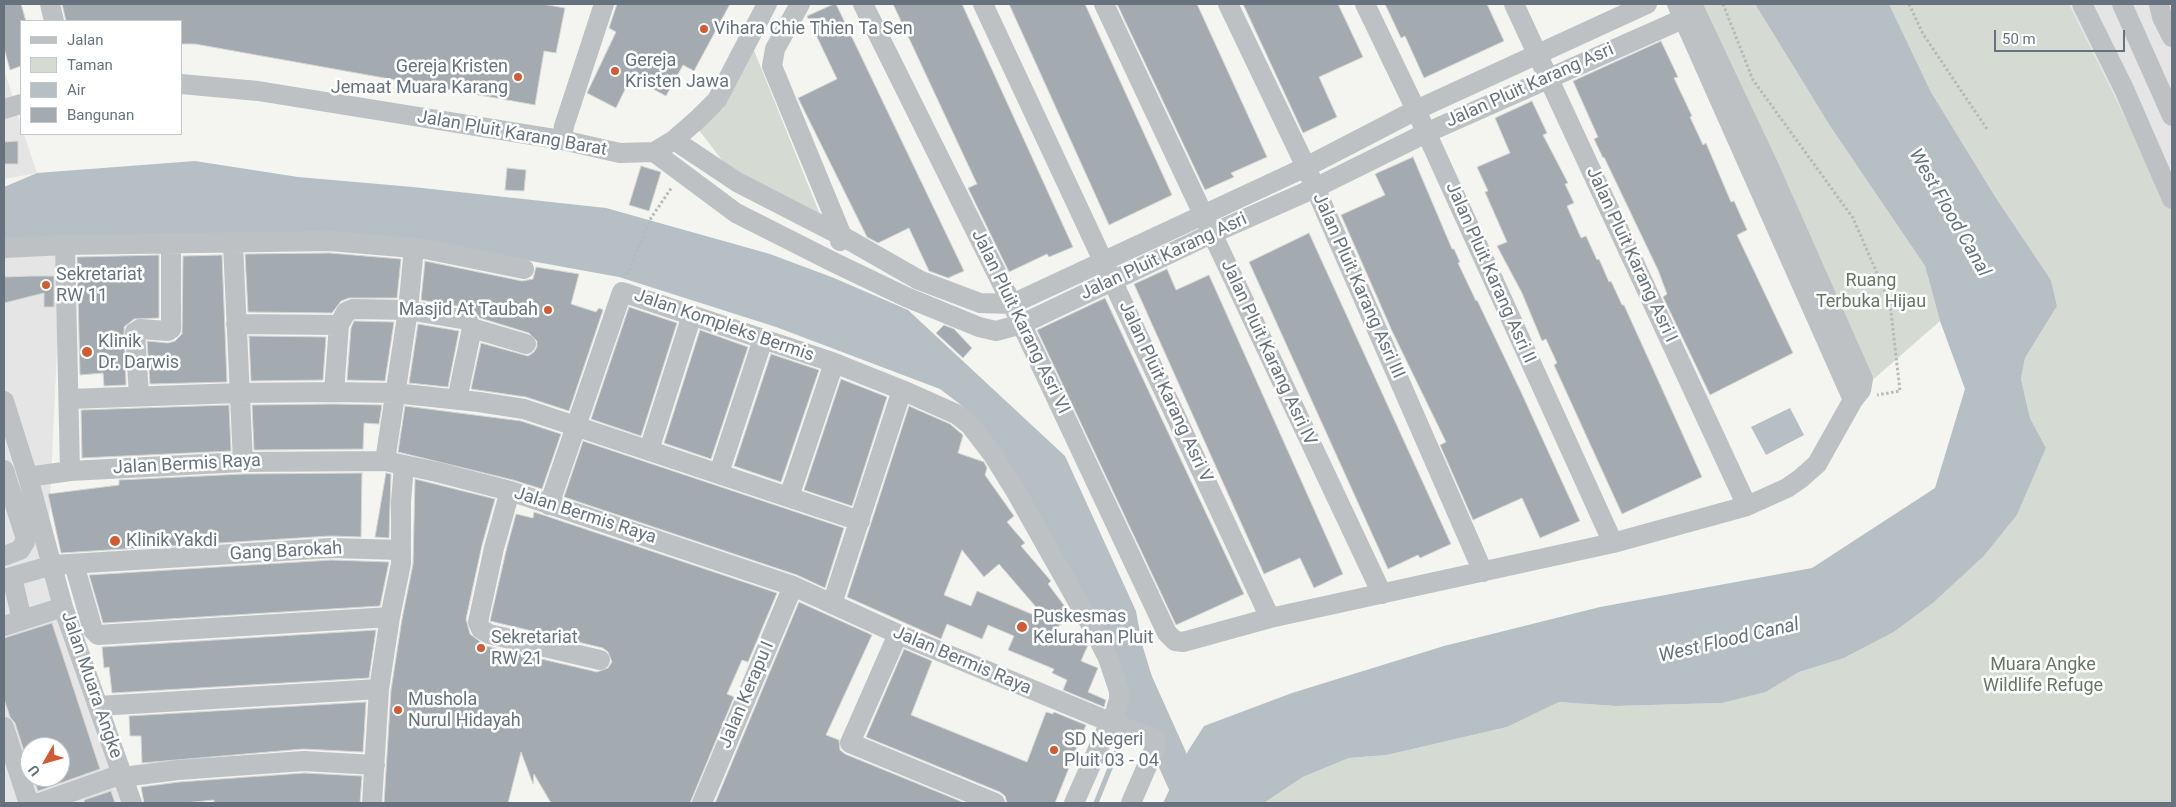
<!DOCTYPE html>
<style>
body{margin:0}
#map{position:relative;width:2176px;height:807px;overflow:hidden;background:#f4f4f0;font-family:Roboto,sans-serif}
canvas{display:block}
.frame{position:absolute;inset:0;border:5px solid #66737e;pointer-events:none}
.legend{position:absolute;left:20px;top:20px;width:162px;height:115px;box-sizing:border-box;background:#fff;border:1px solid #c2c7cb;margin:0;padding:6px 9px;list-style:none;font-size:15px;color:#66737e}
.legend li{display:flex;align-items:center;gap:10px;height:25px}
.legend b{width:25px;border:1px solid #c2c7cb}
.north{position:absolute;left:20px;top:737px;width:50px;height:50px;box-sizing:border-box;background:#fff;border:1px solid #c2c7cb;border-radius:50%;rotate:232deg;font-size:14px;font-weight:700;line-height:20px;text-align:center;color:#66737e}
.north::after{content:'';display:block;margin:auto;width:18px;height:22px;background:#d15b32;clip-path:polygon(50% 0,100% 100%,50% 72%,0 100%)}
.scale{position:absolute;left:1994px;top:30px;width:131px;height:22px;box-sizing:border-box;border:2px solid #66737e;border-top:0;padding-left:6px;font-size:15px;line-height:18px;white-space:nowrap;color:#66737e;-webkit-text-stroke:4px #fff;paint-order:stroke}
</style>
<div id="map">
<canvas width="2176" height="807"></canvas>
<div class="frame"></div>
<ul class="legend">
<li><b style="height:6px;background:#bdc1c4"></b>Jalan</li>
<li><b style="height:14px;background:#d5dad2"></b>Taman</li>
<li><b style="height:14px;background:#b6c0c4"></b>Air</li>
<li><b style="height:14px;background:#a4abb0"></b>Bangunan</li>
</ul>
<div class="north">U</div>
<div class="scale">50 m</div>
</div>
<script>
const ctx = document.querySelector('canvas').getContext('2d');
ctx.lineJoin = 'round';
function fill(path, color) {
  ctx.fillStyle = color;
  ctx.fill(path, 'evenodd');
}
function poly(rows) {
  const path = new Path2D();
  for (const r of rows) {
    path.moveTo(r[0], r[1]);
    for (let i = 2; i < r.length; i += 2) path.lineTo(r[i], r[i + 1]);
  }
  return path;
}
function trace(path, color, width, dash) {
  ctx.strokeStyle = color;
  ctx.lineWidth = width;
  ctx.lineCap = dash ? 'butt' : 'round';
  ctx.setLineDash(dash || []);
  ctx.stroke(path);
}
function write(font, color, halo, rows, align = 'center') {
  ctx.font = font + ' Roboto,sans-serif';
  ctx.lineWidth = 5;
  ctx.setLineDash([]);
  ctx.textBaseline = 'middle';
  ctx.strokeStyle = halo;
  ctx.fillStyle = color;
  for (const [text, x, y, turn = 0] of rows) {
    ctx.save();
    ctx.translate(x, y);
    ctx.rotate((+turn || 0) * Math.PI / 180);
    ctx.textAlign = isNaN(turn) ? turn : align;
    if (halo) ctx.strokeText(text, 0, 0);
    ctx.fillText(text, 0, 0);
    ctx.restore();
  }
}
const built = poly([
 [2069,4,2172,4,2172,212,2073,12],
 [4,69,21,124,21,134,24,134,37,173,4,179],
 [62,240,48,546,136,803,4,803,4,245],
 [30,747,60,747,60,777,30,777]
]);
const green = poly([
 [1687,4,1755,4,1830,126,1925,266,1940,321,1852,398],
 [1889,4,2069,4,2172,212,2172,803,1264,803,1303,777,1349,758,1387,755,1507,727,1559,702,1615,706,1721,703,1766,692,1799,672,1844,658,1894,632,1933,603,1984,556,2017,515,2046,448,2030,418,2021,379,2025,358,2057,306,2051,280,1996,198,1931,92],
 [753,48,827,232,726,165,694,124,723,109]
]);
const water = poly([
 [1755,4,1889,4,1931,92,1996,198,2051,280,2057,306,2025,358,2021,379,2030,418,2046,448,2017,515,1984,556,1933,603,1894,632,1844,658,1799,672,1766,692,1722,703,1615,706,1559,702,1507,727,1387,755,1349,758,1303,777,1264,803,1163,803,1188,751,1204,726,1292,693,1444,646,1600,607,1812,568,1935,488,1965,389,1940,321,1925,266,1830,126],
 [195,161,298,177,413,187,606,208,770,254,834,278,908,310,1065,456,1136,611,1142,644,1160,703,1138,725,1115,718,1122,697,991,437,961,405,940,389,776,327,619,277,426,242,4,241,4,187,37,173],
 [1790,408,1804,435,1766,455,1751,427]
]);
const stream = poly([
 [1096,803,1125,731]
]);
const river = poly([
 [1133,672,1192,803]
]);
const building = poly([
 [4,4,21,4,26,21,21,21,21,66,10,70,4,48,4,4],
 [62,4,542,4,565,8,556,53,544,51,535,105,195,44,181,44,181,21,66,21,62,4],
 [617,4,730,4,694,71,683,65,666,96,631,77,616,108,587,93,616,32,609,28,617,4],
 [834,4,836,4,964,271,948,278,929,271,909,228,878,243,867,237,798,98,837,79,807,16,834,4],
 [893,4,962,4,1073,247,1049,257,1047,254,1009,272,968,188,977,184,893,4],
 [1009,4,1085,4,1172,195,1109,225,1009,4],
 [1117,4,1197,4,1267,157,1231,173,1234,177,1205,190,1117,4],
 [1243,4,1338,4,1363,57,1319,77,1337,117,1303,133,1243,4],
 [1385,4,1487,4,1504,41,1424,78,1405,36,1401,38,1385,4],
 [1661,41,1678,77,1674,78,1692,116,1690,117,1703,145,1706,143,1731,202,1734,201,1747,230,1737,235,1793,353,1710,395,1663,297,1667,294,1658,270,1604,157,1603,158,1594,139,1598,137,1573,81,1661,41],
 [1532,101,1547,133,1543,135,1568,183,1565,184,1574,203,1567,206,1581,238,1586,236,1597,260,1599,259,1609,282,1611,281,1622,305,1624,305,1702,477,1622,514,1554,365,1557,363,1546,339,1542,341,1522,293,1497,246,1507,242,1485,192,1488,191,1477,167,1510,153,1495,118,1532,101],
 [18,141,18,164,4,164,4,142,18,141],
 [1413,157,1452,249,1454,249,1460,262,1458,263,1476,301,1477,300,1521,392,1580,521,1540,538,1522,498,1473,520,1440,445,1446,442,1392,331,1341,215,1385,195,1375,174,1413,157],
 [641,166,661,172,649,211,629,205,641,166],
 [507,168,526,170,524,191,505,190,507,168],
 [1309,233,1451,544,1420,558,1418,555,1388,569,1249,262,1309,233],
 [330,253,401,259,397,298,349,298,341,301,332,313,248,312,245,254,330,253],
 [159,255,159,318,134,319,124,327,126,385,104,386,103,373,80,375,77,257,159,255],
 [222,255,227,382,150,384,147,341,168,343,175,341,182,334,183,256,222,255],
 [425,261,522,281,533,279,536,267,579,274,571,304,596,312,599,308,603,310,569,411,526,397,471,389,481,343,528,356,534,352,537,347,537,341,529,333,480,318,474,310,469,308,421,300,425,261],
 [1167,269,1176,290,1209,275,1343,574,1314,588,1300,558,1264,574,1134,284,1167,269],
 [31,276,54,276,54,307,44,307,44,293,4,303,4,277,31,276],
 [1105,298,1244,594,1176,625,1037,330,1105,298],
 [629,307,677,323,641,436,591,419,629,307],
 [354,321,394,322,385,381,347,380,351,328,354,321],
 [418,324,459,331,448,387,409,383,418,324],
 [944,325,954,329,972,348,963,358,936,333,944,325],
 [700,330,748,347,711,459,664,443,700,330],
 [249,336,326,337,323,380,251,381,249,336],
 [771,354,819,370,781,482,734,466,771,354],
 [841,379,887,397,852,506,804,490,841,379],
 [334,404,382,405,379,424,364,423,363,449,254,450,252,405,334,404],
 [229,405,231,451,82,458,81,410,229,405],
 [405,406,521,421,561,434,542,489,513,480,398,452,405,406],
 [909,406,950,424,963,435,958,453,984,462,987,468,985,475,1014,516,1007,522,1025,543,1021,546,1051,581,1048,584,1072,616,1055,629,1088,645,1081,661,1098,668,1088,692,1106,700,1104,707,1063,690,1067,680,1052,673,1054,669,1008,650,1014,636,988,625,982,639,947,624,941,639,847,597,909,406],
 [962,550,984,577,999,564,1048,621,977,591,971,606,944,595,962,550],
 [583,441,844,528,825,588,797,575,564,497,583,441],
 [362,473,361,537,330,536,61,553,48,494,119,485,119,480,243,474,362,473],
 [386,473,391,474,389,538,375,537,386,473],
 [415,479,495,499,482,545,466,619,470,634,486,646,597,672,608,668,612,662,608,652,603,648,490,621,506,551,516,514,533,518,534,512,777,593,748,662,742,660,727,694,734,697,690,803,551,803,534,774,533,784,521,752,508,803,384,803,391,690,402,619,413,564,415,479],
 [331,560,389,562,380,606,103,623,89,575,331,560],
 [799,602,872,635,826,735,839,740,840,750,845,754,965,803,715,803,799,602],
 [52,623,100,769,38,791,33,777,60,777,60,747,30,747,29,767,15,723,10,717,4,699,4,638,52,623],
 [376,630,369,678,112,693,109,667,104,668,102,647,376,630],
 [904,649,932,661,911,715,1027,762,1046,712,1053,714,1054,712,1086,725,1055,803,1007,803,1005,796,1000,792,866,737,904,649],
 [366,702,363,752,303,749,142,763,141,736,130,736,129,716,366,702],
 [304,773,362,776,360,803,214,803,214,800,185,803,144,803,141,787,179,782,304,773],
 [111,791,115,803,85,803,84,800,111,791]
]);
const path = poly([
 [1723,4,1753,80,1853,218,1890,303,1900,391,1877,395],
 [1909,4,1923,34,1987,129],
 [627,275,651,218,672,187]
]);
const minor = poly([
 [50,4,54,21],
 [800,4,775,49,772,66,842,236,840,241],
 [863,4,1012,304,1167,633,1175,641,1183,642,1270,618,1613,543,1747,506,1787,488,1800,479,1817,464,1853,400,1861,390,1863,379,1769,167,1692,4],
 [983,4,1270,618],
 [1104,4,1382,594],
 [1228,4,1306,167,1483,572],
 [1365,4,1416,110,1613,543],
 [1514,4,1747,506],
 [1677,4,1853,400],
 [2082,4,2124,89,2172,199],
 [2122,4,2172,116],
 [2159,4,2162,17,2172,37],
 [181,84,258,91,562,140,620,153,654,152,674,140,698,119,717,100,767,4],
 [4,109,21,104],
 [562,140,564,126,604,4],
 [674,140,737,182,842,236,919,280,980,303,1012,304,1306,167,1416,110,1647,4],
 [654,152,736,213,833,262,906,297,979,327,996,331,1022,324,1211,234,1315,188,1426,133,1696,13],
 [233,244,243,462],
 [65,245,70,471],
 [4,248,65,245,330,241,425,249,524,269],
 [236,324,339,325],
 [472,328,526,344],
 [334,392,394,393,479,402,524,409,860,521],
 [139,396,135,332,140,329,168,331,171,329,171,244],
 [69,399,239,393,334,392,339,325,346,312,353,309,408,310,467,320,472,328,457,400],
 [4,401,28,477,63,607,132,803],
 [649,450,692,315],
 [385,461,408,310,414,248],
 [4,470,25,536,25,542,20,550,4,556],
 [719,473,763,339],
 [28,477,70,471,243,462,385,461,437,472,510,491,793,586,898,634,1110,722,1155,739,1156,745,1131,803],
 [510,491,494,548,478,622,481,629,489,634,600,660],
 [789,497,834,363],
 [549,505,622,292,832,362,902,390,956,414,970,425,993,455,1016,492,1091,625,1108,658,1119,691,1119,699,1114,717,1110,722,1074,803],
 [74,564,93,630,98,635,390,617],
 [12,577,22,620],
 [4,579,53,565,331,548,400,550],
 [832,604,902,390],
 [4,626,63,607],
 [898,634,850,743,995,803],
 [98,706,379,689],
 [4,727,27,798,33,803],
 [123,777,178,770,304,761,375,765],
 [40,803,122,774],
 [372,803,379,689,390,617,401,564,401,502,404,465],
 [702,803,793,586]
]);
const markers = [
 [704,29,5,"#d15b32"],
 [615,71,5,"#d15b32"],
 [518,77,5,"#d15b32"],
 [46,285,5,"#d15b32"],
 [548,310,5,"#d15b32"],
 [87,352,6,"#d15b32"],
 [115,541,6,"#d15b32"],
 [1022,627,6,"#d15b32"],
 [481,648,5,"#d15b32"],
 [398,710,5,"#d15b32"],
 [1054,750,5,"#d15b32"]
];
const poiNames = [
 ["Vihara Chie Thien Ta Sen",714,29],
 ["Gereja",625,61],
 ["Kristen Jawa",625,82],
 ["Gereja Kristen",508,67,"right"],
 ["Jemaat Muara Karang",508,88,"right"],
 ["Sekretariat",56,275],
 ["RW 11",56,296],
 ["Masjid At Taubah",538,310,"right"],
 ["Klinik",98,342],
 ["Dr. Darwis",98,363],
 ["Klinik Yakdi",126,541],
 ["Puskesmas",1033,617],
 ["Kelurahan Pluit",1033,638],
 ["Sekretariat",491,638],
 ["RW 21",491,659],
 ["Mushola",408,700],
 ["Nurul Hidayah",408,721],
 ["SD Negeri",1064,740],
 ["Pluit 03 - 04",1064,761]
];
const streetNames = [
 ["Jalan Pluit Karang Asri",1530,86,-24],
 ["Jalan Pluit Karang Barat",512,134,10],
 ["Jalan Pluit Karang Asri I",1631,255,65],
 ["Jalan Pluit Karang Asri",1164,257,-25],
 ["Jalan Pluit Karang Asri II",1490,273,66],
 ["Jalan Pluit Karang Asri III",1358,286,66],
 ["Jalan Pluit Karang Asri VI",1020,322,64],
 ["Jalan Kompleks Bermis",724,326,19],
 ["Jalan Pluit Karang Asri IV",1268,353,65],
 ["Jalan Pluit Karang Asri V",1165,392,65],
 ["Jalan Bermis Raya",187,465,-3],
 ["Jalan Bermis Raya",585,516,18],
 ["Gang Barokah",286,552,-3],
 ["Jalan Bermis Raya",962,661,23],
 ["Jalan Muara Angke",91,685,71],
 ["Jalan Kerapu I",747,695,-67]
];
const parkNames = [
 ["Ruang",1871,281],
 ["Terbuka Hijau",1871,302],
 ["Muara Angke",2043,665],
 ["Wildlife Refuge",2043,686]
];
const waterNames = [
 ["West Flood Canal",1949,213,60],
 ["West Flood Canal",1729,641,-13]
];
fill(built, '#e4e5e4');
fill(green, '#d5dad2');
fill(water, '#b6c0c4');
trace(stream, '#b6c0c4', 5);
trace(river, '#b6c0c4', 31);
fill(building, '#a4abb0');
trace(building, '#d5d5d3', 1);
trace(path, '#b7babc', 3, [2.5, 2.5]);
trace(minor, '#bdc1c4', 20);
for (const [x, y, r, color] of markers) {
  const dot = new Path2D();
  dot.arc(x, y, r, 0, 2 * Math.PI);
  ctx.fillStyle = color;
  ctx.fill(dot);
  trace(dot, '#fff', 2);
}
write('18px', '#66737e', '#fff', poiNames, 'left');
write('18px', '#66737e', '#fff', streetNames);
write('18px', '#677664', '#fff', parkNames);
write('italic 19px', '#61747c', '#fff', waterNames);
</script>
